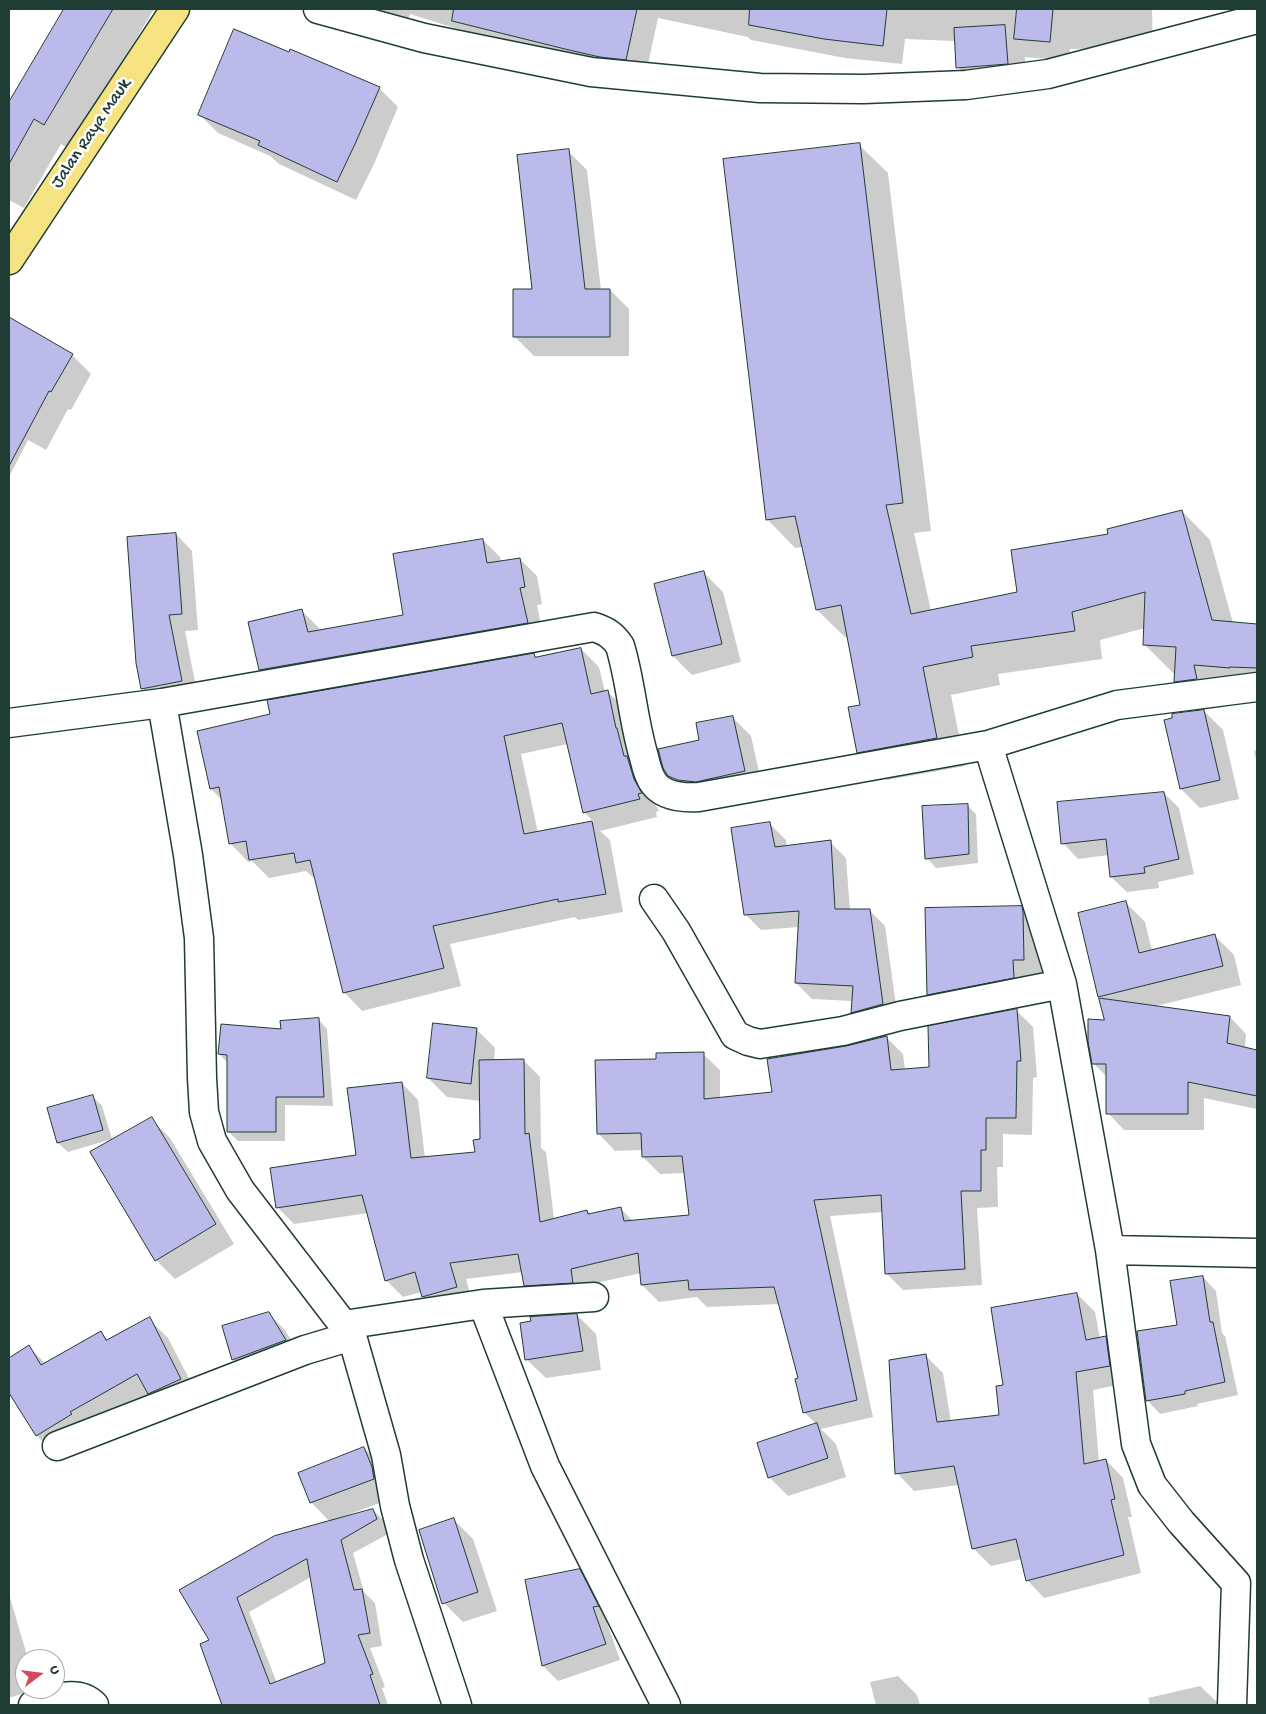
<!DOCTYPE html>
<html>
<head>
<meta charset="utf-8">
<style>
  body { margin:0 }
  #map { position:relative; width:1266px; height:1714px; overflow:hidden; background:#fff; font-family:"Gochi Hand",sans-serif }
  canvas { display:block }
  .frame { position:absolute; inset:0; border:10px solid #1f3d34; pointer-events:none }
  .north { position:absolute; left:15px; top:1649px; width:50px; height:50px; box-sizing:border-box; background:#fff; border:1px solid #a5b1ae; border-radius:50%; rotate:75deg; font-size:14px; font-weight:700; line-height:20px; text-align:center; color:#1f3d34 }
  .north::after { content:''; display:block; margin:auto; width:18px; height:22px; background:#d1495b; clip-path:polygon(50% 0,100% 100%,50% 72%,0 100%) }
</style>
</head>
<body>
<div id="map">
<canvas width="1266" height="1714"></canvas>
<div class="frame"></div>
<div class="north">U</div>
</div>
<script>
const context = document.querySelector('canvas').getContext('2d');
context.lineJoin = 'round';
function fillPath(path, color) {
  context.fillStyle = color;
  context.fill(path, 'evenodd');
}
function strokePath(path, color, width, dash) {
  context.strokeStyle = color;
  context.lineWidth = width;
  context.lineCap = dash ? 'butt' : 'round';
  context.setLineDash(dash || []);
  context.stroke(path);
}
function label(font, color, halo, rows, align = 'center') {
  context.font = font + ' "Gochi Hand",sans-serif';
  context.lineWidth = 5;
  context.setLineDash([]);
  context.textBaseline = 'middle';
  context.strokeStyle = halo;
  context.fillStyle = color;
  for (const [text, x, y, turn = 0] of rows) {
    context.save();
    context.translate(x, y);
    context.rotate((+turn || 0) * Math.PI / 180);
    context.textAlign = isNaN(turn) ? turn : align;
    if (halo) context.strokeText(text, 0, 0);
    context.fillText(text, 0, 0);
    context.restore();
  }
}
const shadow = new Path2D(`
  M 65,9 L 154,9 L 70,150 L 61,144 L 24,208 L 9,200 L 9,104 Z
  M 354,9 L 1152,9 L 1153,48 L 1070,49 L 1069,61 L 1025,57 L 1026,83 L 977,87 L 958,67 L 956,41 L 905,39 L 902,64 L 845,58 L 751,40 L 748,37 L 658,18 L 645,78 L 522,49 L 410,14 L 406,26 Z
  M 379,88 L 398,107 L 374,164 L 356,200 L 279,164 L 270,156 L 218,133 L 199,114 Z
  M 859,145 L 888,173 L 931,531 L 914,533 L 931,611 L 1019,593 L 1109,535 L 1182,511 L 1210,540 L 1233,623 L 1257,625 L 1257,696 L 1222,693 L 1225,707 L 1203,710 L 1175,681 L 1175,673 L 1173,673 L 1145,645 L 1145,628 L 1100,640 L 1102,659 L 998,674 L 1000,685 L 951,695 L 965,766 L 887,780 L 859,752 L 861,706 L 848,637 L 846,638 L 817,610 L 803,547 L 795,548 L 767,519 Z
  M 568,151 L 587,170 L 601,290 L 610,290 L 629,309 L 629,356 L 534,356 L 515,337 L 533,290 Z
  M 9,318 L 72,355 L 91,374 L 71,410 L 68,409 L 46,450 L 28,440 L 9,477 Z
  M 176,534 L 192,551 L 198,630 L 185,631 L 198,697 L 159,704 L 142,688 Z
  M 483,540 L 500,557 L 501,562 L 520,559 L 537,576 L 542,604 L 537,605 L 544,640 L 278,687 L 261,669 L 302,611 L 319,628 L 320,631 L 405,616 Z
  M 704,573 L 723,592 L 741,662 L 692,675 L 673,656 L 656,585 Z
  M 581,649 L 599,667 L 605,692 L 607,691 L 626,710 L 652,798 L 659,811 L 656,812 L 657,817 L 600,831 L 610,840 L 623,912 L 578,920 L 575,917 L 450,944 L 461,986 L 362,1011 L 344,992 L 316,880 L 306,871 L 269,878 L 252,861 L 248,862 L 230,843 L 222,800 L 211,789 L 534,655 L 537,658 ZM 568,744 L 584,812 L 594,822 L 538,833 L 521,754 Z
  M 1204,711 L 1223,730 L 1239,799 L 1200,808 L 1181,789 L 1165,721 Z
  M 732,717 L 751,736 L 763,790 L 691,796 L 666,771 L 701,741 Z
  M 1257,750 L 1257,763 L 1254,751 Z
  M 1164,793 L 1179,808 L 1194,874 L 1158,882 L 1159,888 L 1127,892 L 1111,877 L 1109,855 L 1078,859 L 1063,843 Z
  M 967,805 L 976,814 L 978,863 L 936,868 L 927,858 Z
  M 770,824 L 786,840 L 787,847 L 830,842 L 846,858 L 850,910 L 869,910 L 885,926 L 898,1020 L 868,1028 L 853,1012 L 853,1001 L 812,999 L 796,983 L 799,927 L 761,930 L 745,914 Z
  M 1126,903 L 1145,922 L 1152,951 L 1215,936 L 1234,955 L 1241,985 L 1152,1007 L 1230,1017 L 1246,1034 L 1245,1048 L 1257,1051 L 1257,1109 L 1204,1098 L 1204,1130 L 1124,1130 L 1108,1113 L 1107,1077 L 1093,1063 L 1105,1021 L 1104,1000 L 1099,996 Z
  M 1021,908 L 1040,927 L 1042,932 L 1042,978 L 947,1013 L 928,994 Z
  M 1016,1010 L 1033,1027 L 1037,1077 L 1033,1078 L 1032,1135 L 1003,1134 L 1003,1167 L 997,1167 L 998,1207 L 977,1208 L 982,1285 L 903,1290 L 886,1273 L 883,1212 L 830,1216 L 873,1417 L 821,1429 L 836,1444 L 846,1477 L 788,1496 L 769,1477 L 817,1425 L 804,1412 L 800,1379 L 780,1304 L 707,1307 L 697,1297 L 659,1302 L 642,1285 L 641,1273 L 587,1285 L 542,1302 L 525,1285 L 523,1272 L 466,1279 L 473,1304 L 440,1313 L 423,1296 L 422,1292 L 403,1297 L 386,1280 L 368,1213 L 294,1224 L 277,1207 L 358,1156 L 402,1083 L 418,1100 L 425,1158 L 476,1154 L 482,1140 L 481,1101 L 447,1097 L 428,1078 L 476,1029 L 495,1048 L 494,1061 L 523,1060 L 540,1077 L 541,1148 L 546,1152 L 554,1219 L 587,1211 L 591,1215 L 620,1208 L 633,1221 L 690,1216 L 685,1173 L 660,1174 L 643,1157 L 643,1150 L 615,1151 L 599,1134 L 658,1061 L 703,1054 L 720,1070 L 720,1098 L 774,1093 L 846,1048 L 886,1037 L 903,1054 L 905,1070 L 930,1068 Z
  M 318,1019 L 327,1029 L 333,1106 L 285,1105 L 285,1141 L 238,1141 L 228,1131 L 228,1063 L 219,1054 Z
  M 93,1097 L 102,1106 L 112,1139 L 68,1152 L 58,1143 Z
  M 151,1119 L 170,1138 L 234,1244 L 175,1279 L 156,1260 Z
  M 1203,1277 L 1216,1291 L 1222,1333 L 1225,1336 L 1238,1395 L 1197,1404 L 1198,1406 L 1160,1414 L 1147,1400 Z
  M 1077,1294 L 1095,1312 L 1100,1339 L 1105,1338 L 1123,1356 L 1127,1383 L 1093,1390 L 1099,1462 L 1106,1460 L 1123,1478 L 1132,1517 L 1128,1517 L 1141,1573 L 1044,1598 L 1027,1580 L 1022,1559 L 991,1566 L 973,1548 L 959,1485 L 914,1491 L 897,1473 L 925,1355 L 943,1373 L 951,1422 L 1000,1416 L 1005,1386 Z
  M 269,1314 L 285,1330 L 301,1357 L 249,1375 L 233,1359 Z
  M 577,1315 L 596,1334 L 601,1370 L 546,1378 L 526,1359 Z
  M 149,1319 L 168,1338 L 199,1398 L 56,1455 L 37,1436 L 9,1390 L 9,1359 L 29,1347 L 46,1364 L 101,1333 L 108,1340 Z
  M 364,1448 L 383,1467 L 393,1498 L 345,1516 L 346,1518 L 373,1510 L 386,1523 L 390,1533 L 353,1553 L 364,1592 L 375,1603 L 382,1646 L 370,1648 L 385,1687 L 382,1688 L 388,1705 L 225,1705 L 202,1645 L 211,1641 L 181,1590 L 330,1522 L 311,1502 ZM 311,1577 L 326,1664 L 277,1683 L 249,1612 Z
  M 454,1520 L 473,1539 L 497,1611 L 463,1622 L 444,1603 Z
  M 579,1571 L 595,1586 L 613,1621 L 607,1623 L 620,1660 L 558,1681 L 543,1666 L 526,1581 Z
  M 9,1594 L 28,1659 L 25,1659 L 25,1689 L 37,1689 L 9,1698 Z
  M 898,1676 L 917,1695 L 920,1705 L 876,1705 L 870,1682 Z
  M 1200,1686 L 1220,1705 L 1150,1705 L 1148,1698 Z`);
const building = new Path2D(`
  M 64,9 L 113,9 L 44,125 L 34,119 L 9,164 L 9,102 Z
  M 454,9 L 637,9 L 626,60 L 600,57 L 569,50 L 452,21 Z
  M 750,9 L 887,9 L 883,46 L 824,39 L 749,25 Z
  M 1017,9 L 1053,9 L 1050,42 L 1014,39 Z
  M 1005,25 L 1008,64 L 956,68 L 954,28 Z
  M 234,29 L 289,52 L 290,49 L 380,87 L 355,144 L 337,182 L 258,145 L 260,141 L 198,115 Z
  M 860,143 L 903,503 L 886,505 L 911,614 L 1017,592 L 1011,550 L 1108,534 L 1107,529 L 1182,510 L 1212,620 L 1257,624 L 1257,668 L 1230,667 L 1230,668 L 1194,665 L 1197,679 L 1174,682 L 1176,647 L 1143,645 L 1145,592 L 1072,612 L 1075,631 L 971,646 L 973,657 L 923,667 L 937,738 L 857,753 L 848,707 L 860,705 L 841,605 L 816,610 L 795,516 L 766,520 L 723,159 Z
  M 569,149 L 585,289 L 610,289 L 610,337 L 513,337 L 513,289 L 532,289 L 517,155 Z
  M 9,317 L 73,354 L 51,392 L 49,391 L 9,466 Z
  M 176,533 L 182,614 L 169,615 L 182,681 L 141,689 L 136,663 L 127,537 Z
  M 483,539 L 487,563 L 520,558 L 525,587 L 520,588 L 528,623 L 259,670 L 248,622 L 302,609 L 308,632 L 403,615 L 393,554 Z
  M 704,571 L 722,644 L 672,656 L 654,584 Z
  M 581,648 L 591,694 L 608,690 L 616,728 L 617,728 L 624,756 L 627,756 L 634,779 L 642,793 L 638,794 L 640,799 L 583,813 L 562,723 L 504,736 L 524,834 L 592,821 L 606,894 L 558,902 L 558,899 L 433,926 L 444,968 L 343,993 L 310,860 L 296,863 L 294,853 L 249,860 L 246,841 L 229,844 L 219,787 L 210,789 L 197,731 L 270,714 L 267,700 L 534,653 L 535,657 Z
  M 1204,710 L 1220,780 L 1180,789 L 1164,720 L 1172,718 L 1172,714 Z
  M 733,716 L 745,771 L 696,782 L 678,780 L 668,776 L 663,768 L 658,749 L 699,740 L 696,723 Z
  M 1164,792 L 1179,859 L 1144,867 L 1145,873 L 1110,877 L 1106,839 L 1061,844 L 1057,802 Z
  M 968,804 L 969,854 L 925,859 L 922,806 Z
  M 770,822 L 775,847 L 831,840 L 835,909 L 870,909 L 883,1004 L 851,1013 L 853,986 L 795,983 L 799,911 L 744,915 L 731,828 Z
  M 1126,901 L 1139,953 L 1215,934 L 1223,966 L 1098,997 L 1078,913 Z
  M 1022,906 L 1023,912 L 1024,960 L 1013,960 L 1014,978 L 927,995 L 925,908 Z
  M 1099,998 L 1230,1016 L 1227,1043 L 1257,1050 L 1257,1096 L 1188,1082 L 1188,1114 L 1106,1114 L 1106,1064 L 1092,1064 L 1088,1042 L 1088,1019 L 1104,1020 Z
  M 1017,1009 L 1021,1061 L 1017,1061 L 1016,1118 L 986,1118 L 986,1150 L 981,1150 L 981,1191 L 961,1191 L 965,1269 L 885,1274 L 881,1195 L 814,1200 L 857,1400 L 803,1413 L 795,1379 L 798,1378 L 774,1287 L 689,1290 L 688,1280 L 641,1285 L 638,1253 L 571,1269 L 573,1283 L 524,1286 L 518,1254 L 450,1263 L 457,1287 L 422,1297 L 415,1272 L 385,1281 L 362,1195 L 276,1208 L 270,1168 L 356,1155 L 347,1088 L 402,1082 L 411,1158 L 475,1152 L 473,1140 L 480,1139 L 479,1060 L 524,1059 L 525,1134 L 529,1133 L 540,1222 L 587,1210 L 588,1214 L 621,1207 L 624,1221 L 689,1215 L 682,1156 L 642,1157 L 641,1133 L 597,1134 L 595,1060 L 656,1059 L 656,1053 L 704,1052 L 704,1099 L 772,1092 L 767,1059 L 846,1046 L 887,1036 L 891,1070 L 929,1067 L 928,1026 Z
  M 319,1018 L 324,1097 L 276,1097 L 276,1132 L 227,1132 L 227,1055 L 218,1054 L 221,1024 L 281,1029 L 280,1021 Z
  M 433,1023 L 477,1028 L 471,1084 L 427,1078 Z
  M 93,1095 L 103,1130 L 57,1143 L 47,1108 Z
  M 152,1117 L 216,1224 L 155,1261 L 90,1152 Z
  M 1203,1276 L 1210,1322 L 1213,1322 L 1225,1382 L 1185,1391 L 1185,1394 L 1146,1401 L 1137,1331 L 1177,1325 L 1170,1281 Z
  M 1077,1293 L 1086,1340 L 1106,1336 L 1110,1366 L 1076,1372 L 1084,1464 L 1106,1459 L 1115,1499 L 1111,1500 L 1124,1555 L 1026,1581 L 1016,1539 L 972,1549 L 954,1466 L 895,1474 L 889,1360 L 926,1354 L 937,1422 L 999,1415 L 996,1386 L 1003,1385 L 991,1308 Z
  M 269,1312 L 286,1340 L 232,1360 L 222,1326 Z
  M 577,1314 L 583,1351 L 525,1360 L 520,1323 L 531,1321 L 530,1317 Z
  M 150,1317 L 181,1379 L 148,1394 L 137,1374 L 70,1412 L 72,1414 L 36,1436 L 9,1393 L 9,1358 L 29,1345 L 41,1365 L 101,1331 L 106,1340 Z
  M 817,1423 L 828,1458 L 768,1478 L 757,1443 Z
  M 364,1447 L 372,1467 L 374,1479 L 310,1503 L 298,1473 Z
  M 373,1509 L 377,1519 L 341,1540 L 354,1590 L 362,1589 L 370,1633 L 358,1635 L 373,1674 L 370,1675 L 380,1705 L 222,1705 L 200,1644 L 209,1640 L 179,1590 L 274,1536 ZM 307,1559 L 325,1663 L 270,1684 L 237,1598 Z
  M 454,1518 L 478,1592 L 442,1604 L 419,1530 Z
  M 580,1569 L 599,1606 L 593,1607 L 606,1644 L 542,1666 L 525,1580 Z`);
const minor = new Path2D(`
  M 318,9 L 424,38 L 591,72 L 760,88 L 864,89 L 966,85 L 1048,74 L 1257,19
  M 162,703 L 188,855 L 199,938 L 202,1078 L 204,1112 L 212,1141 L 240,1190 L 352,1336 L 386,1455 L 395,1506 L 409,1560 L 457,1705
  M 9,723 L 162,703 L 594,627 C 606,631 613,635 620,646 C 631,682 633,721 644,757 C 646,765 648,775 653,782 C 663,797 683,798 699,797 L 988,745 L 1117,705 L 1257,687
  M 988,745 L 1062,984 L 1110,1250 L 1136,1444 L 1152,1485 L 1181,1522 L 1236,1583 L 1232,1705
  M 654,899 L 676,931 L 735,1035 L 748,1041 L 760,1044 L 843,1031 L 900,1016 L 1062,984
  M 1110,1250 L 1257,1253
  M 483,1304 L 545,1466 L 666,1705
  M 344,1325 L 483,1304 L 594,1297
  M 57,1446 L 305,1350 L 352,1336
  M 33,1705 C 53,1700 77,1688 94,1705`);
const major = new Path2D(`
  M 9,260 L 175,9`);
const streetNames = [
  ["Jalan Raya Mauk",92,134,-56]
];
fillPath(shadow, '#0003');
fillPath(building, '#bcb9eb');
strokePath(building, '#1f3d34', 1);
strokePath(minor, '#1f3d34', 31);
strokePath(major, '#1f3d34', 31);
strokePath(minor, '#fff', 28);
strokePath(major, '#f5e382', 28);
label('18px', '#1f3d34', '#fff', streetNames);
</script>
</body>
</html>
